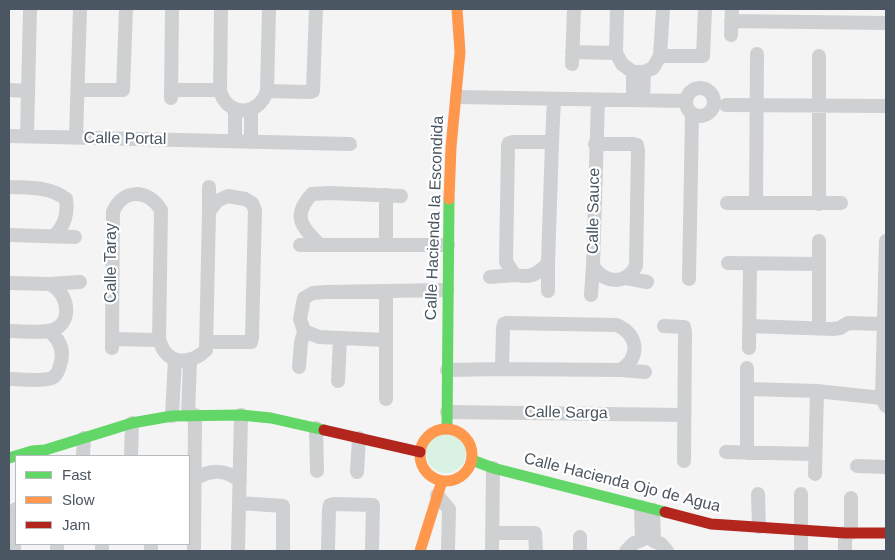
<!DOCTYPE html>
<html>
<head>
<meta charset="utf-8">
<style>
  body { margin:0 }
  #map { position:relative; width:895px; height:560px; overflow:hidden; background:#f4f4f4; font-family:Arial,sans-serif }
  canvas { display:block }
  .frame { position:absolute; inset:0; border:10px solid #4a5661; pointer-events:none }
  .legend { position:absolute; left:15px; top:455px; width:175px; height:90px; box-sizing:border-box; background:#fff; border:1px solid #b7bbc0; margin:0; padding:6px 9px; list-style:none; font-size:15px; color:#4a5661 }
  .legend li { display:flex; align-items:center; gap:10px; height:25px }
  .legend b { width:25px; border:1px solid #b7bbc0 }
</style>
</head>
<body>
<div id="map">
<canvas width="895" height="560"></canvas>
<div class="frame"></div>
<ul class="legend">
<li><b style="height:6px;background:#63d668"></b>Fast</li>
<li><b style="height:6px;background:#ff974d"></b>Slow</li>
<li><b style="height:6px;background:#b3261e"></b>Jam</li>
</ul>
</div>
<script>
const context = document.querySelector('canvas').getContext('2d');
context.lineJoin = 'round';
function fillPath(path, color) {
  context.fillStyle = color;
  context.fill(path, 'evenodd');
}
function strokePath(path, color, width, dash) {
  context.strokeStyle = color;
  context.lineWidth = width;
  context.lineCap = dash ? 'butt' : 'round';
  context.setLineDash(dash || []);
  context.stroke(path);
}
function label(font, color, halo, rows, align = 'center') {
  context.font = font + ' Arial,sans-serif';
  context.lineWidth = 4.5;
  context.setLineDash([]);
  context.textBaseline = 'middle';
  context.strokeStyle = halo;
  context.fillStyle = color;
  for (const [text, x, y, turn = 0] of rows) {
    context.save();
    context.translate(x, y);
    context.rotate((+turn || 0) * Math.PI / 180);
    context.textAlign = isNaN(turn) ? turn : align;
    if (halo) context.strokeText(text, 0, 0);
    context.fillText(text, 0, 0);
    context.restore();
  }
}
const green = new Path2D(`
  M426 453a20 20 0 1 1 40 0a20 20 0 1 1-40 0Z`);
const street = new Path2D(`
  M 221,9 L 220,90 C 226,117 259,117 267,91 L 269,9
  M 617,9 L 616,53 L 622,64 L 633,72 L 644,72 L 653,68 L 660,56 L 663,9
  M 731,21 L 886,23
  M 731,35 L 732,9
  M 572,52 L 616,53
  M 660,56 L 703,56 L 705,9
  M 819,56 L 819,204
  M 572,64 L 574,9
  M686 102a14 14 0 1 1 28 0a14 14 0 1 1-28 0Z
  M 9,90 L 28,91
  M 78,90 L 123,90 L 126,9
  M 171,90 L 220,90
  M 267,91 L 310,92 L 313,91 L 316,9
  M 457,97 L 686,101
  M 171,98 L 172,9
  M 643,99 L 644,72
  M 633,100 L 633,72
  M 726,105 L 886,106
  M 9,136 L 350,144
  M 27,136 L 30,9
  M 76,137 L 80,9
  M 235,141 L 235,109
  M 251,142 L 251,110
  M 552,142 L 513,142 L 509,143 L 508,146 L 506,262 L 515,275 C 530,278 537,275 548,263 L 552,142 L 554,99
  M 595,144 L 633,144 L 637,145 L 638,150 L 636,266 C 626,286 604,283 593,266 L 598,100
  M 9,187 C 28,188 50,186 66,199 C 68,214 65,225 54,236
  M 209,187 L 209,212
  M 727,203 L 841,203
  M 756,203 L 757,54
  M 9,235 L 75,237
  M 886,241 L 882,398 L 886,406
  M 319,244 C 301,227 292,215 312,194 L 329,193 L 401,196
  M 386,244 L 386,195
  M 300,245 L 448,245
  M 548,263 L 548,291
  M 728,263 L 819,264
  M 490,277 L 515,275
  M 626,278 L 647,282
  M 689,279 L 692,114
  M 9,283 L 50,284 L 80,282
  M 591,295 L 593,266
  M 664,326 L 684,327 L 685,332 L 684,461
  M 750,326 L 833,329 L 840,328 L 848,323 L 884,324
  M 819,328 L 819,241
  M 9,331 C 21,331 36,333 48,331 C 73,327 71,295 50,284
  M 112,339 L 159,340
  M 386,340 L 319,337 L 304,331 L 300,319 L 304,298 L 313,293 L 325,292 L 447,290
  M 112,348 L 113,212 C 123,188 148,189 161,210 L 159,340 C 161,343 162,349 165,352 C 176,366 195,361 206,350 L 209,212 L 217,201 L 228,196 L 245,199 L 252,203 L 255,210 L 252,338 L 251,342 L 206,342
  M 749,348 L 750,264
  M 299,367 L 301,343 L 304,331
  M 747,368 L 747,453
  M 447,370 L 502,369 L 621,370 C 641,356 638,335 617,325 L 507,323 L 504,324 L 503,328 L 502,369
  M 621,370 L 645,372
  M 9,379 C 20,379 42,382 52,378 C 56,376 59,370 60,365 C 65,351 60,340 49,331
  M 338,381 L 340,339
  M 747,389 L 817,391 L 882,398
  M 386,399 L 386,291
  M 447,412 L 684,415
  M 188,415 L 190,361
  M 172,416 L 175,359
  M 316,428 L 317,471
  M 726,452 L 815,454
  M 83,456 L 84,438
  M 131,456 L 132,423
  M 857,466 L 886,467
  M 357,472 L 359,438
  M 815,474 L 817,391
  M 195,479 C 211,469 225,469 240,481
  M 758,494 L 759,527
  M 437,495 L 449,509 L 448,551
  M 851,498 L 851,533
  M 239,503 L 283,506 L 283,551
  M 653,510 L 654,541 L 661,544 L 667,551
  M 493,533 L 535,533 L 536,551
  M 845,533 L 845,551
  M 580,537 L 580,551
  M 102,544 L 102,551
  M 14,551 L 13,513 L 16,509
  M 57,551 L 57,544
  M 151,551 L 151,544
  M 194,551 L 195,415
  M 238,551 L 241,415
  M 328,551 L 329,509 L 330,505 L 334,504 L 373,505 L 372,551
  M 492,551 L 493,468
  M 626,551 L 634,543 L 642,540 L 641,507
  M 801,551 L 801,494`);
const fast = new Path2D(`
  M 447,428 L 449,199
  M 9,458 L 32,451 L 45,450 L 132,423 L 172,416 L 241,415 L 271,418 L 324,430
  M 472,460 L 493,468 L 665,512`);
const slow = new Path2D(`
  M 449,199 L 451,147 L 460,52 L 457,9
  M420 455a26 26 0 1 1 52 0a26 26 0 1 1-52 0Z
  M 420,551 L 442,481`);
const jam = new Path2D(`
  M 324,430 L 420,452
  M 665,512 L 711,524 L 845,533 L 886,533`);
const streetNames = [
  ["Calle Portal",125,139,1],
  ["Calle Sauce",594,211,-89],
  ["Calle Hacienda la Escondida",435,218,-88],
  ["Calle Taray",112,263,-90],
  ["Calle Sarga",566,413,1],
  ["Calle Hacienda Ojo de Agua",622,483,14]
];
fillPath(green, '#d9f2e3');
strokePath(street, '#ced0d2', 14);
strokePath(fast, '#63d668', 11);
strokePath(slow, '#ff974d', 11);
strokePath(jam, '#b3261e', 11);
label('16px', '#4a5661', '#fff', streetNames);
</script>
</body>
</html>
